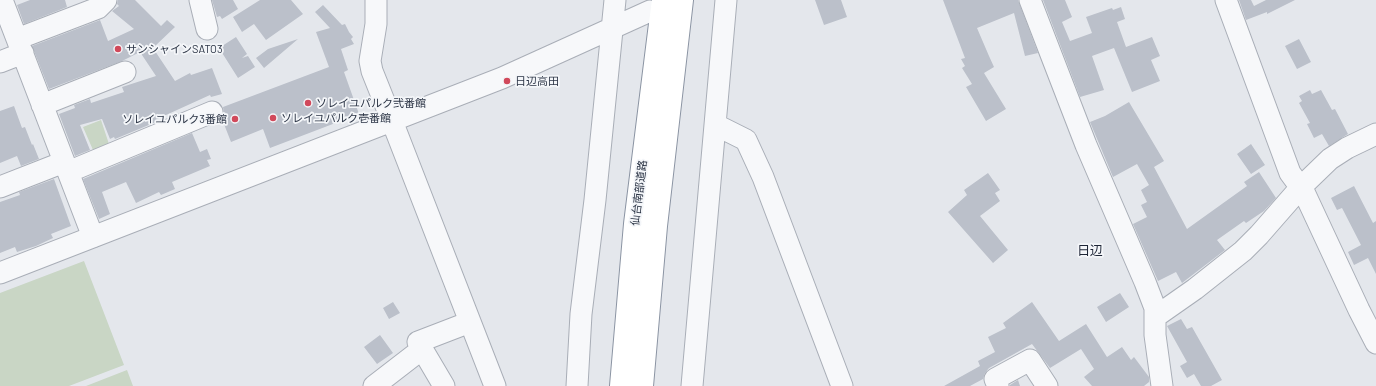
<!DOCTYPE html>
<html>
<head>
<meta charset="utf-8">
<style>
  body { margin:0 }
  canvas { display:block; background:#e4e7ec }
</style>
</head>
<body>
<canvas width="1376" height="386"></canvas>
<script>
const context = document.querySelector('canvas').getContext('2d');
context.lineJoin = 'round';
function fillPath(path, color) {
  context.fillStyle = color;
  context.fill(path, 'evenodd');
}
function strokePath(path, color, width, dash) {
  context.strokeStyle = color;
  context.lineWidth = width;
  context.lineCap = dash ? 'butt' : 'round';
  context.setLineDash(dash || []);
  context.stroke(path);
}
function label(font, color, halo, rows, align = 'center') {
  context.font = font + ' Barlow,"Noto Sans JP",sans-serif';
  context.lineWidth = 3.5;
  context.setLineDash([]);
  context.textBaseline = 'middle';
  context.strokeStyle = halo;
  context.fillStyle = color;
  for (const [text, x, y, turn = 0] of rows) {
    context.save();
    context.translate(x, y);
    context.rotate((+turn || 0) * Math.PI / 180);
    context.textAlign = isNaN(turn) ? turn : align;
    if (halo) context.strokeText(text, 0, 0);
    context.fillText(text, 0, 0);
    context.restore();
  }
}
const green = new Path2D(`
  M 101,120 L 109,144 L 93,150 L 83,127 Z
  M 84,261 L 124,365 L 69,386 L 0,386 L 0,293 Z
  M 127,370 L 133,386 L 86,386 Z`);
const building = new Path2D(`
  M 30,0 L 65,0 L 67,7 L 24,24 L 17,5 Z
  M 118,0 L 135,0 L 161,26 L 167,20 L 175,27 L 153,48 L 175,81 L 190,73 L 191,75 L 212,68 L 222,94 L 211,97 L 210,95 L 155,120 L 156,122 L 115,139 L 114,137 L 110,139 L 102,119 L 80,125 L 90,150 L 75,156 L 59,114 L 75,108 L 74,105 L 90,99 L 91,103 L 124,92 L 122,87 L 156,76 L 140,52 L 122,61 L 49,89 L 32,46 L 100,20 L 108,41 L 134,29 L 112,11 L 119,6 L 117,4 Z
  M 212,0 L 233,0 L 238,9 L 222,19 L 220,16 L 217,17 Z
  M 260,0 L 291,0 L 303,14 L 266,40 L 254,24 L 242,32 L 233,17 Z
  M 815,0 L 841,0 L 847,17 L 824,25 Z
  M 943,0 L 1018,0 L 1038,53 L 1025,56 L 1014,13 L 977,28 L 989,56 L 994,67 L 984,73 L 1006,109 L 986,121 L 966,87 L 972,84 L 962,68 L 965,66 L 961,59 L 965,58 Z
  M 1043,0 L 1065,0 L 1072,17 L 1062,22 L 1070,41 L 1092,33 L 1086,17 L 1112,8 L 1113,10 L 1121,7 L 1125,19 L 1117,22 L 1126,47 L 1152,37 L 1160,56 L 1151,60 L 1160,81 L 1132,92 L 1114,48 L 1092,56 L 1104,90 L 1080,97 Z
  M 1239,0 L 1251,0 L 1254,6 L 1266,0 L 1295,0 L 1267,14 L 1267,12 L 1246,20 Z
  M 323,5 L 342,25 L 345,24 L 349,32 L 353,37 L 351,39 L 354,44 L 341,49 L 348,70 L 344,72 L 359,114 L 270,148 L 263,129 L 231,142 L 222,119 L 224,113 L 223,107 L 329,67 L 316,32 L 330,28 L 315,12 Z
  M 236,37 L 247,54 L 242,58 L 248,56 L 255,67 L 238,78 L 219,48 Z
  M 298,39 L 264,68 L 256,58 L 268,49 Z
  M 1299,39 L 1311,62 L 1297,69 L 1285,46 Z
  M 1310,90 L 1312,94 L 1321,90 L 1332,110 L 1335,109 L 1348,134 L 1329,146 L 1322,134 L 1314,138 L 1307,124 L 1310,123 L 1299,103 L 1302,101 L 1299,96 Z
  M 1129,102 L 1164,161 L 1154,167 L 1187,229 L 1247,186 L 1244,182 L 1259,172 L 1276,198 L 1264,211 L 1246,223 L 1244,221 L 1217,240 L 1225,250 L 1182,283 L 1176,272 L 1158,281 L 1133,224 L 1147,217 L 1141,205 L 1147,202 L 1141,190 L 1149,185 L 1137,164 L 1113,177 L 1090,122 L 1105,116 Z
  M 14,106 L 22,128 L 25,127 L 32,145 L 33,144 L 39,159 L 21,166 L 17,156 L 0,163 L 0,111 Z
  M 192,133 L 200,152 L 207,149 L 211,159 L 207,160 L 210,166 L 172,182 L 175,189 L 161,195 L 159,192 L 136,203 L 126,182 L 102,192 L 110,214 L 99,219 L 83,179 Z
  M 1251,144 L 1265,165 L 1251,174 L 1237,154 Z
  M 988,173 L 1000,190 L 995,193 L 1000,201 L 980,216 L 1008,250 L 993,263 L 948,212 L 967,195 L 964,190 Z
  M 54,179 L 71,226 L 51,234 L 53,238 L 36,246 L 17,252 L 15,247 L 0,253 L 0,202 L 20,195 L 19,192 Z
  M 1354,186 L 1373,223 L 1376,221 L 1376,274 L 1368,258 L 1354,265 L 1348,252 L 1361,245 L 1342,208 L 1337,210 L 1331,198 Z
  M 1120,293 L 1129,307 L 1106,322 L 1097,307 Z
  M 393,302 L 400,313 L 389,319 L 383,308 Z
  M 1032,302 L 1059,341 L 1086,324 L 1107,357 L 1122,347 L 1131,360 L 1134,357 L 1149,377 L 1149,382 L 1144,386 L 1092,386 L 1084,377 L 1094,369 L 1081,349 L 1050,368 L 1032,344 L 989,368 L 985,373 L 983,379 L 970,386 L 944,386 L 980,366 L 978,361 L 995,352 L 988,337 L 1006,328 L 1003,323 Z
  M 1181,319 L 1187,329 L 1192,327 L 1222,380 L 1211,386 L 1201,386 L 1194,374 L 1187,378 L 1180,366 L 1187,362 L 1167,326 Z
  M 380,335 L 393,353 L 377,364 L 364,347 Z
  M 1018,380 L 1020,386 L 1010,386 L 1010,385 Z`);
const minor = new Path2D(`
  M 2,0 L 93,237
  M 200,0 L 207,29
  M 376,0 L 376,24 L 370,61 L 372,71 L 392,121 L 495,386
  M 1030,0 L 1086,145 L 1145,282 L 1155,308 L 1155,335 L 1162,386
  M 1226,0 L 1290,173 L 1304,192 L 1359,310 L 1376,343
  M 17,39 L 98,8 L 106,0
  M 0,62 L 23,53
  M 42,105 L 125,72
  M 716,125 L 746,140 L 763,177 L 842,386
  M 68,172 L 212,112
  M 0,187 L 64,162
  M 0,273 L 502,78 L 650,11
  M 1155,317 L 1195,289 L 1243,251 L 1259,235 L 1301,187 L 1330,159 L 1347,148 L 1376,134
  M 374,386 L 422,349
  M 444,386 L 418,342 L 470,322
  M 577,386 L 581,314 L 595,200 L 615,0
  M 692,386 L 726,0
  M 998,386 L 995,379 L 1030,360 L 1047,386`);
const highway = new Path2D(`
  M 621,386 L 635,224 L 663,0
  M 642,386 L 656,226 L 682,0`);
const markers = [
  [118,49,4,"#d1495b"],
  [507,81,4,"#d1495b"],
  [308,103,4,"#d1495b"],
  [273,118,4,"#d1495b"],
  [235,119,4,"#d1495b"]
];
const poiNames = [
  ["サンシャインSATO3",126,49],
  ["日辺高田",515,81],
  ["ソレイユパルク弐番館",316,103],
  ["ソレイユパルク壱番館",281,118],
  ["ソレイユパルク3番館",227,119,"right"]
];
const streetNames = [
  ["仙台南部道路",639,193,-83]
];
const quarterNames = [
  ["日辺",1090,251]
];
fillPath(green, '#c9d6c5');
fillPath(building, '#bbc0ca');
strokePath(minor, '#a9aeb7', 23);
strokePath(highway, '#8b94a3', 24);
strokePath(minor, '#f7f8fa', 21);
strokePath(highway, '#fff', 22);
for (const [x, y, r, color] of markers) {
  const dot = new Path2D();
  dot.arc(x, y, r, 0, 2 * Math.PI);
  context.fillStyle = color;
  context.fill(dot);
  strokePath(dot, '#f4f6f9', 1.5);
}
label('11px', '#2b3445', '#f4f6f9', poiNames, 'left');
label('11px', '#2b3445', '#f4f6f9', streetNames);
label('13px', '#1d2536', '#f4f6f9', quarterNames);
</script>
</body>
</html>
